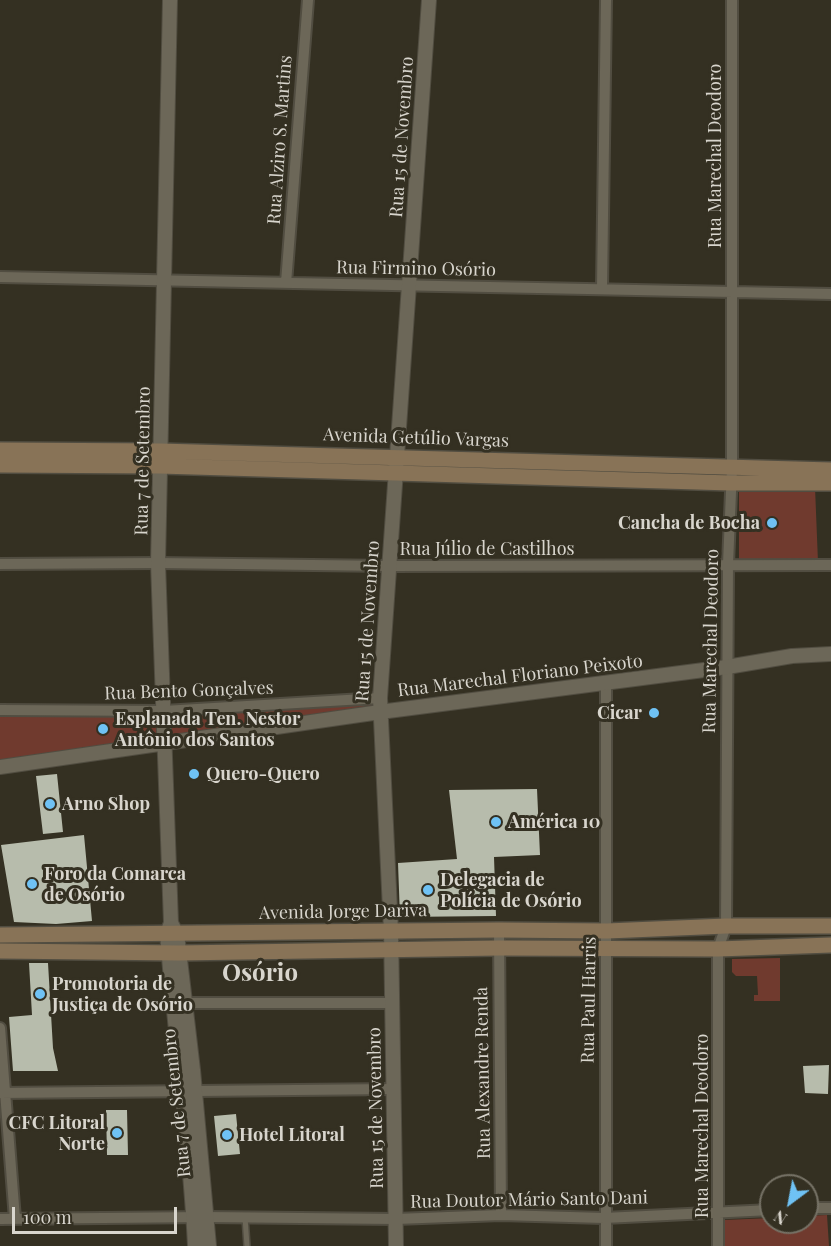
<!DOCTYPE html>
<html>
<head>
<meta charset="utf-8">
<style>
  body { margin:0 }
  #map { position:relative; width:831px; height:1246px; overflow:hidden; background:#343022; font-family:"Playfair Display",serif }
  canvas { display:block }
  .north { position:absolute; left:759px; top:1174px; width:60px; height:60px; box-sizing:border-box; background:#343022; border:2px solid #767266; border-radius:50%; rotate:212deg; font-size:16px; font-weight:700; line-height:24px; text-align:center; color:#d8d5cd }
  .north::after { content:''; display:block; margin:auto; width:21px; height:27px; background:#6fc2f4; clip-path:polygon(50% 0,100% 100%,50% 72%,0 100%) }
  .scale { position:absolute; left:12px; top:1207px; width:165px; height:27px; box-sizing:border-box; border:3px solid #d8d5cd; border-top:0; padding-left:8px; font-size:18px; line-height:21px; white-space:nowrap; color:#d8d5cd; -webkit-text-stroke:4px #343022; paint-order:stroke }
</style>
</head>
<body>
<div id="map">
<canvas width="831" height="1246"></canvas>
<div class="north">N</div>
<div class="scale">100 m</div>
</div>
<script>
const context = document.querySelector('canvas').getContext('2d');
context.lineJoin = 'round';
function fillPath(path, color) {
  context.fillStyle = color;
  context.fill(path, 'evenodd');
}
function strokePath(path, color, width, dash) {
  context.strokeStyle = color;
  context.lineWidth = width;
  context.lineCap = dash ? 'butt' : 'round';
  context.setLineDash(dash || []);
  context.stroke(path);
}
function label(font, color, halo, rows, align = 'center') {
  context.font = font + ' "Playfair Display",serif';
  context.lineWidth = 6;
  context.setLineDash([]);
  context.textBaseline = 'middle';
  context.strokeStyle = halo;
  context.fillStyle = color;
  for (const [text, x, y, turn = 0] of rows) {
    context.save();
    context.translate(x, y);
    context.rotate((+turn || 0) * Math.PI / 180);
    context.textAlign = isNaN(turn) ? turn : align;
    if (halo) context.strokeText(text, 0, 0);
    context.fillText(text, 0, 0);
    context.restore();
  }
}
const green = new Path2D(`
  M 815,487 L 818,562 L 739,561 L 739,488 Z
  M 374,702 L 374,709 L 167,741 L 167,713 Z
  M 0,715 L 157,715 L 158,740 L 0,763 Z
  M 780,958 L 780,1001 L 754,1001 L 754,995 L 758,995 L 757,976 L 736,976 L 732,972 L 732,959 Z
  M 827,1215 L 829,1246 L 725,1246 L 724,1220 L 771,1218 L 771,1222 L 807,1222 L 807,1216 Z`);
const building = new Path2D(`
  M 57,774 L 63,832 L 43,834 L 36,776 Z
  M 537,789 L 540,855 L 494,857 L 496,916 L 400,917 L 398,863 L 457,859 L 449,790 Z
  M 84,835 L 92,921 L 56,924 L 14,922 L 1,845 Z
  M 29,963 L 48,963 L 53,1048 L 58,1071 L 13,1071 L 9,1017 L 32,1015 Z
  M 829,1065 L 828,1094 L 805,1093 L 803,1066 Z
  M 106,1110 L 127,1110 L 128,1155 L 107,1155 Z
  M 236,1114 L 240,1154 L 218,1156 L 214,1116 Z`);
const service = new Path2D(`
  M 245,1217 L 247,1246`);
const minor = new Path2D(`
  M 0,277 L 831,294
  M 286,283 L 308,0
  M 602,288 L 606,0
  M 0,564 L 158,563 L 390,566 L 831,565
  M 0,710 L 164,711 L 380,698
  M 499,930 L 501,1215
  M 178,1003 L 391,1003
  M 0,1028 L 15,1219
  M 0,1093 L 394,1089
  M 807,1208 L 831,1208
  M 0,1219 L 206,1217 L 396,1219 L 501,1215 L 604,1218 L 771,1210
  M 606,1246 L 606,683
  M 718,1246 L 718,949 L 726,926 L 728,564 L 732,468 L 732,0`);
const tertiary = new Path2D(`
  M 170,0 L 158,563 L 171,923 L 177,934 L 193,1070 L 209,1246
  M 0,767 L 380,712 L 727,667 L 792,656 L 831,654
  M 171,923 L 167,933 C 175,1038 190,1142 195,1246
  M 396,1246 L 391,931 L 380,698 L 429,0`);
const secondary = new Path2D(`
  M 0,450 L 160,451 L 831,470
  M 0,465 L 160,466 L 731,483 L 831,483
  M 0,935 L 499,930 L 607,931 L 726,926 L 831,926
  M 0,951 L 179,953 L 499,948 L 718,949 L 831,945`);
const markers = [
  [772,523,6,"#6fc2f4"],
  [654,713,6,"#6fc2f4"],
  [103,729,6,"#6fc2f4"],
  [194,774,6,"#6fc2f4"],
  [50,804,6,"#6fc2f4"],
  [496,822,6,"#6fc2f4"],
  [32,884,6,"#6fc2f4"],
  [428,890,6,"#6fc2f4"],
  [40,994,6,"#6fc2f4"],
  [117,1133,6,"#6fc2f4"],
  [227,1135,6,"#6fc2f4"]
];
const streetNames = [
  ["Rua 15 de Novembro",402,137,-86],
  ["Rua Alziro S. Martins",280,140,-86],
  ["Rua Marechal Deodoro",715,156,-90],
  ["Rua Firmino Osório",416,269,1],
  ["Avenida Getúlio Vargas",416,438,2],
  ["Rua 7 de Setembro",143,461,-89],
  ["Rua Júlio de Castilhos",487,549],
  ["Rua 15 de Novembro",368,621,-86],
  ["Rua Marechal Deodoro",711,641,-89],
  ["Rua Marechal Floriano Peixoto",520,676,-7],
  ["Rua Bento Gonçalves",189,691,-2],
  ["Avenida Jorge Dariva",343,912,-1],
  ["Rua Paul Harris",589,1000,-89],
  ["Rua Alexandre Renda",483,1073,-91],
  ["Rua 7 de Setembro",177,1103,-96],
  ["Rua 15 de Novembro",376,1108,-91],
  ["Rua Marechal Deodoro",702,1126,-90],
  ["Rua Doutor Mário Santo Dani",529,1200,-1]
];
const poiNames = [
  ["Cancha de Bocha",760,523,"right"],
  ["Cicar",642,713,"right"],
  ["Esplanada Ten. Nestor",115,719],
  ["Antônio dos Santos",115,740],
  ["Quero-Quero",206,774],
  ["Arno Shop",62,804],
  ["América 10",508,822],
  ["Foro da Comarca",44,874],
  ["de Osório",44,895],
  ["Delegacia de",440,880],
  ["Polícia de Osório",440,901],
  ["Promotoria de",52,984],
  ["Justiça de Osório",52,1005],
  ["CFC Litoral",105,1123,"right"],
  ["Norte",105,1144,"right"],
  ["Hotel Litoral",239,1135]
];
const districtNames = [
  ["Osório",260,974]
];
fillPath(green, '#703a2e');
fillPath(building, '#b7bcac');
strokePath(service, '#514d41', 8);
strokePath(minor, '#514d41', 14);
strokePath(tertiary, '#514d41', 16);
strokePath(secondary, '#514d41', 18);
strokePath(service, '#6c6758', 5);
strokePath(minor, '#6c6758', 10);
strokePath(tertiary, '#6c6758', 14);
strokePath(secondary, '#887357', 15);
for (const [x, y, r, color] of markers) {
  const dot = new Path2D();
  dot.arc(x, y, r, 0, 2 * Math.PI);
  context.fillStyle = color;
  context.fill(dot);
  strokePath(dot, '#343022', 2);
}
label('18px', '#d8d5cd', '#343022', streetNames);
label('bold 18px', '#d8d5cd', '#343022', poiNames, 'left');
label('bold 24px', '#d8d5cd', '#343022', districtNames);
</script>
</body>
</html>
